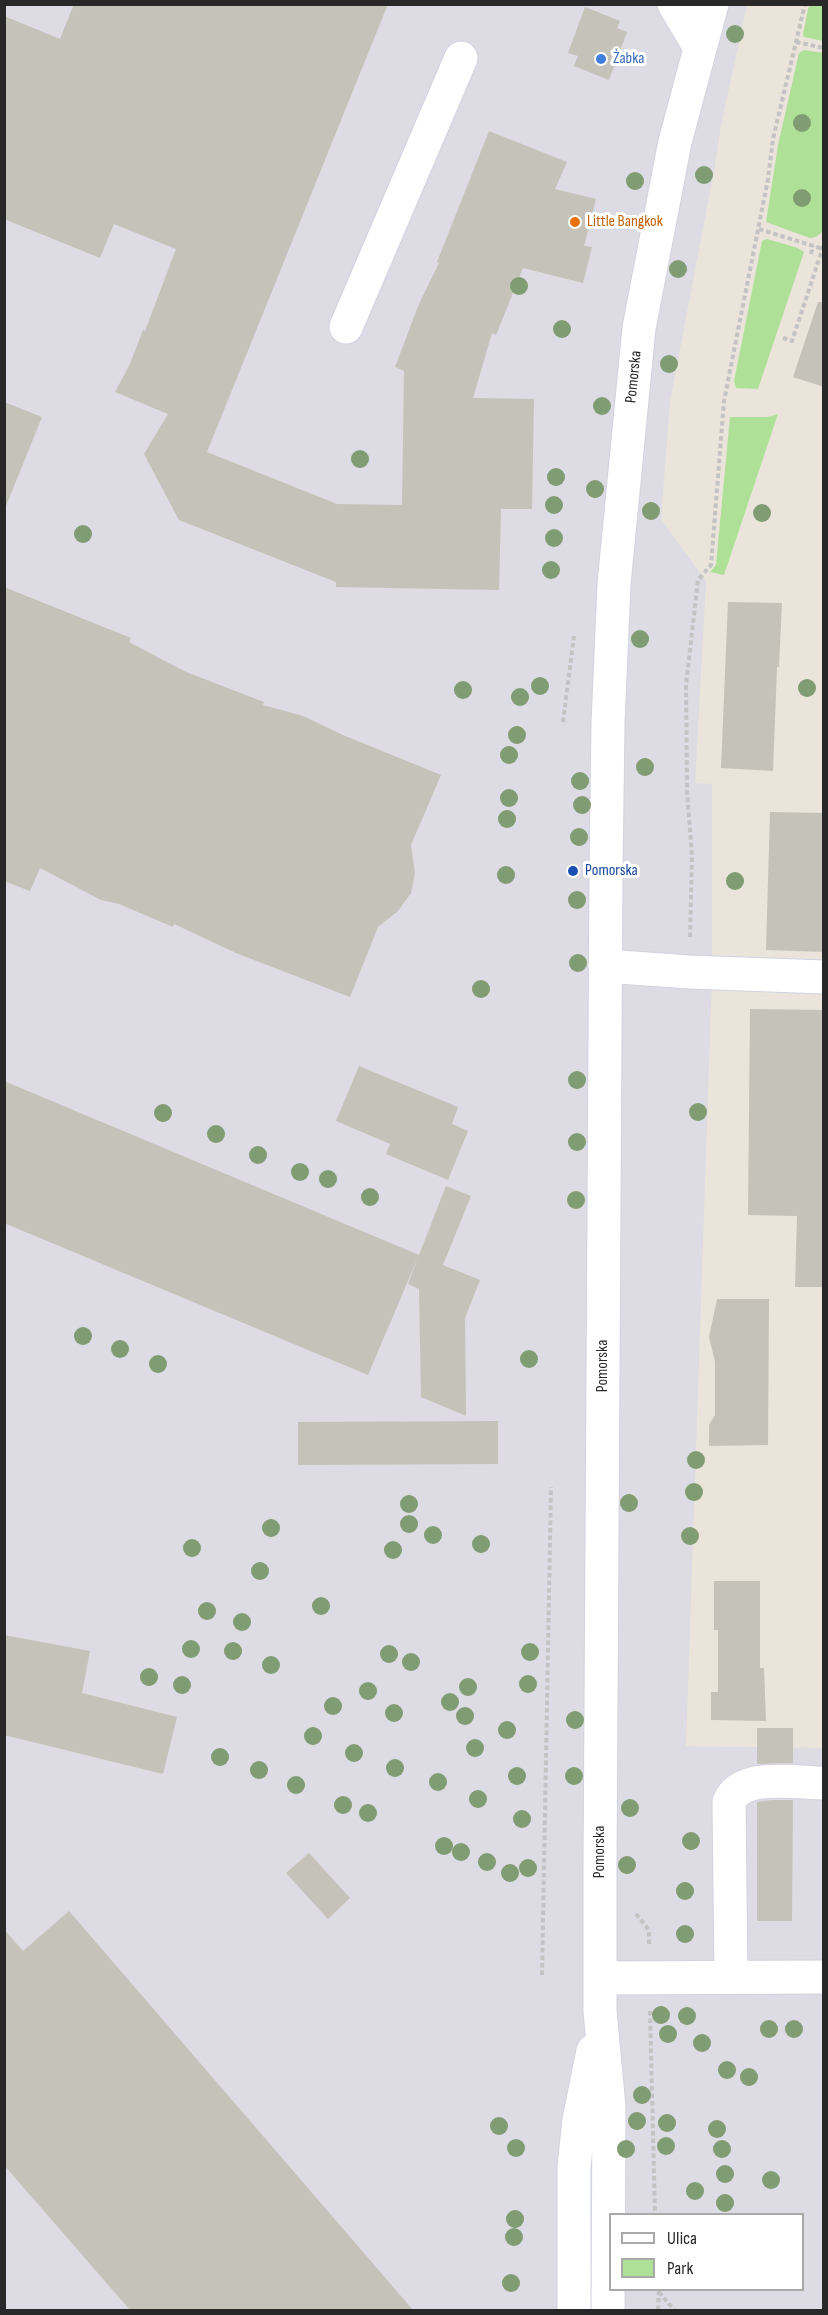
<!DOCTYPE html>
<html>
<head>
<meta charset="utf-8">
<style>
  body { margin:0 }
  #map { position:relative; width:828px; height:2315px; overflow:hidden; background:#eae4da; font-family:"Sofia Sans Condensed",sans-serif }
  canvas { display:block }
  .frame { position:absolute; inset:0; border:6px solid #282828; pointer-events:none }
  .legend { position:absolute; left:609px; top:2213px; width:195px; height:78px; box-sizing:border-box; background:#fff; border:2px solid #a9a9a9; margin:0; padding:8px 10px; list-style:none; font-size:18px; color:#282828 }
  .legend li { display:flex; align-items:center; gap:12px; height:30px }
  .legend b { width:30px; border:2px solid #a9a9a9 }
</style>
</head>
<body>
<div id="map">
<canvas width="828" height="2315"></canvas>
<div class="frame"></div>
<ul class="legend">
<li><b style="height:8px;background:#fff"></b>Ulica</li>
<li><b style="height:16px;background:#afe098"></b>Park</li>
</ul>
</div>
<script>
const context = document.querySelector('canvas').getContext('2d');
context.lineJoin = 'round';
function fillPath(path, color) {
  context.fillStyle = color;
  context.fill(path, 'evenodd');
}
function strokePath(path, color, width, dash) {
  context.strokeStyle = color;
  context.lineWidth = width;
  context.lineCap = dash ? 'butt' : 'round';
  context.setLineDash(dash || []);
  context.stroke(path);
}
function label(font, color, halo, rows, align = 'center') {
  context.font = font + ' "Sofia Sans Condensed",sans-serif';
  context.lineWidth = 6;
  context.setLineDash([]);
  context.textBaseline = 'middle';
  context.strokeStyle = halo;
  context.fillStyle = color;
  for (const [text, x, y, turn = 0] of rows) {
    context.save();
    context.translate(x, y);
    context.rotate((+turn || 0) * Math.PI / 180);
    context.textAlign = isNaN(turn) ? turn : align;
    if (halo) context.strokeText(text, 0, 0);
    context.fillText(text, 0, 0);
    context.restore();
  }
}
const industrial = new Path2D(`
  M 5,5 L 747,5 L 721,125 L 714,171 L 670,401 L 661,519 L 706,581 L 695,783 L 712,784 L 712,974 L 686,1746 L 823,1748 L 823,2310 L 5,2310 ZM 610,2214 L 802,2214 L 802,2290 L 610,2290 Z`);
const green = new Path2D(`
  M 809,5 L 823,5 L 823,41 L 804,37 L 803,34 Z
  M 804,50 L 824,53 L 823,231 L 816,237 L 810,238 L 766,222 L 778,145 L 799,53 Z
  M 767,239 L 798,248 L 804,252 L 758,389 L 736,388 L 734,381 L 762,241 Z
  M 778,414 L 724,575 L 710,572 L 716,565 L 730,417 L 768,417 Z`);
const building = new Path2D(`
  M 74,4 L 388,4 L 207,452 L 337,504 L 402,505 L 404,371 L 395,367 L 419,304 L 439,263 L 437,262 L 489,131 L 567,162 L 555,189 L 596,199 L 584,246 L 592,247 L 583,283 L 523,268 L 496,335 L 492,333 L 473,398 L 534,399 L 532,509 L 501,509 L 499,590 L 336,587 L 336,582 L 179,520 L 144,454 L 168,414 L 115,392 L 130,364 L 143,330 L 145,331 L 176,249 L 114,224 L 100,258 L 4,219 L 4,16 L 60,39 Z
  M 585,7 L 620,21 L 617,28 L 627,32 L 609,80 L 574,66 L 578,56 L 568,53 Z
  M 818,302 L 824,302 L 824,387 L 793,377 Z
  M 4,402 L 42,417 L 6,506 L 4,506 Z
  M 4,587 L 131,638 L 129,642 L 186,672 L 264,702 L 263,705 L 303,716 L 343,735 L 441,775 L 411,845 L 415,873 L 411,893 L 398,911 L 378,927 L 350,997 L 236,953 L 174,924 L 173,927 L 119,904 L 101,900 L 40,868 L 30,891 L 4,881 Z
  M 728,602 L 782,603 L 779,667 L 777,667 L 773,771 L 721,768 Z
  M 770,812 L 824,813 L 824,952 L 766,950 Z
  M 750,1009 L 824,1010 L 824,1287 L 795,1287 L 797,1216 L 748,1215 Z
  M 359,1066 L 458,1107 L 452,1124 L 468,1131 L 448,1180 L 386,1154 L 390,1144 L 336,1121 Z
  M 4,1081 L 419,1255 L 446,1186 L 471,1196 L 443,1265 L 480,1280 L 465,1318 L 466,1416 L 421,1397 L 419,1289 L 408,1284 L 419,1255 L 368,1375 L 4,1223 Z
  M 717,1299 L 769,1299 L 768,1445 L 709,1446 L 709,1425 L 715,1415 L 715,1362 L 709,1337 Z
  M 498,1421 L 498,1464 L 298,1465 L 298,1422 Z
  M 714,1581 L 760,1581 L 760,1668 L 764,1668 L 766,1721 L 711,1720 L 711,1692 L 718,1692 L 718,1630 L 714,1630 Z
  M 4,1635 L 90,1651 L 82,1693 L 177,1717 L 163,1774 L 4,1735 Z
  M 757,1728 L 793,1728 L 793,1763 L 757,1764 Z
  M 772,1800 L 793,1800 L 792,1921 L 757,1921 L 757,1802 Z
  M 309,1853 L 350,1898 L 328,1919 L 286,1873 Z
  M 69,1911 L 413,2310 L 130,2310 L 4,2165 L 4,1929 L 23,1951 Z`);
const path = new Path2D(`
  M 796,42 L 824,48
  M 759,229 L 823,249
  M 811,254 L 813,246
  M 783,338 L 792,341 L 824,244
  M 563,722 L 574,636
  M 690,937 L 692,856 L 687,791 L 686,685 L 698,580 L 711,565 L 724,401 L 768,179 L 773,139 L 805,4
  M 636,1914 L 649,1930 L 649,1944
  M 542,1975 L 551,1487
  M 650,2011 L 655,2214
  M 659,2292 L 674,2310
  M 658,2310 L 659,2290`);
const minor = new Path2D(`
  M 674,4 L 699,46
  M 346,327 L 461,58
  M 605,966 L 689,972 L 824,977
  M 731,1977 L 729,1802 C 741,1772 796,1783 824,1783
  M 600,1978 L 824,1977
  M 574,2310 L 574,2167 L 579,2120 L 593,2051
  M 608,2310 L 609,2107 L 600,2011 L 600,1871 L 606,873 L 608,723 L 614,584 L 639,328 L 675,142 L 712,4`);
const trees = [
  [735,34],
  [802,123],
  [704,175],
  [635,181],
  [802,198],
  [678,269],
  [519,286],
  [562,329],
  [669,364],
  [602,406],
  [360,459],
  [556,477],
  [595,489],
  [554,505],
  [651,511],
  [762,513],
  [83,534],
  [554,538],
  [551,570],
  [640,639],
  [540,686],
  [807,688],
  [463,690],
  [520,697],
  [517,735],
  [509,755],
  [645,767],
  [580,781],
  [509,798],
  [582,805],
  [507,819],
  [579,837],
  [506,875],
  [735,881],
  [577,900],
  [578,963],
  [481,989],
  [577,1080],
  [698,1112],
  [163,1113],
  [216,1134],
  [577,1142],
  [258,1155],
  [300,1172],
  [328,1179],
  [370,1197],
  [576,1200],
  [83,1336],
  [120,1349],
  [529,1359],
  [158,1364],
  [696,1460],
  [694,1492],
  [629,1503],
  [409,1504],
  [409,1524],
  [271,1528],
  [433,1535],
  [690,1536],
  [481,1544],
  [192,1548],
  [393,1550],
  [260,1571],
  [321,1606],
  [207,1611],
  [242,1622],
  [191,1649],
  [233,1651],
  [530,1652],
  [389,1654],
  [411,1662],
  [271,1665],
  [149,1677],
  [528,1684],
  [182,1685],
  [468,1687],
  [368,1691],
  [450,1702],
  [333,1706],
  [394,1713],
  [465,1716],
  [575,1720],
  [507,1730],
  [313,1736],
  [475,1748],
  [354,1753],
  [220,1757],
  [395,1768],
  [259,1770],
  [517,1776],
  [574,1776],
  [438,1782],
  [296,1785],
  [478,1799],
  [343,1805],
  [630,1808],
  [368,1813],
  [522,1819],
  [691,1841],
  [444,1846],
  [461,1852],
  [487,1862],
  [627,1865],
  [528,1868],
  [510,1873],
  [685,1891],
  [685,1934],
  [661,2015],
  [687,2016],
  [769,2029],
  [794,2029],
  [668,2034],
  [702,2043],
  [727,2070],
  [749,2077],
  [642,2095],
  [637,2121],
  [667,2123],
  [499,2126],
  [717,2129],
  [666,2146],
  [516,2148],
  [626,2149],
  [722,2149],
  [725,2174],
  [771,2180],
  [695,2191],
  [725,2203],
  [515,2219],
  [514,2237],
  [511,2283]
];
const markers = [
  [601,59,6,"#3f7fe0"],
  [575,222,6,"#e8710a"],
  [573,871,6,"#1a4fb4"]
];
const shopNames = [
  ["Żabka",613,59]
];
const foodNames = [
  ["Little Bangkok",587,222]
];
const streetNames = [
  ["Pomorska",634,377,-84],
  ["Pomorska",603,1366,-90],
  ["Pomorska",600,1852,-90]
];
const transitNames = [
  ["Pomorska",585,871]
];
fillPath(industrial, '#dddbe3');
fillPath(green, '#afe098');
fillPath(building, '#c5c2b9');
strokePath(minor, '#d0d3e1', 35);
strokePath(path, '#c3c3c3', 4, [4.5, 3]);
strokePath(minor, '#fff', 33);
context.fillStyle = '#809c72';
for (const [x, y] of trees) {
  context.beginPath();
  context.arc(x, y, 9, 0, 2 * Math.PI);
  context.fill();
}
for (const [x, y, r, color] of markers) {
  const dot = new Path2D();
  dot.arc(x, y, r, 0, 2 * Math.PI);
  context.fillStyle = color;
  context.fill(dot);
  strokePath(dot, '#fff', 2);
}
label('16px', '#366cbe', '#fff', shopNames, 'left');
label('16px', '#c56008', '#fff', foodNames, 'left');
label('16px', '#282828', '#fff', streetNames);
label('16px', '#164399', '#fff', transitNames, 'left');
</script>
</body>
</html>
